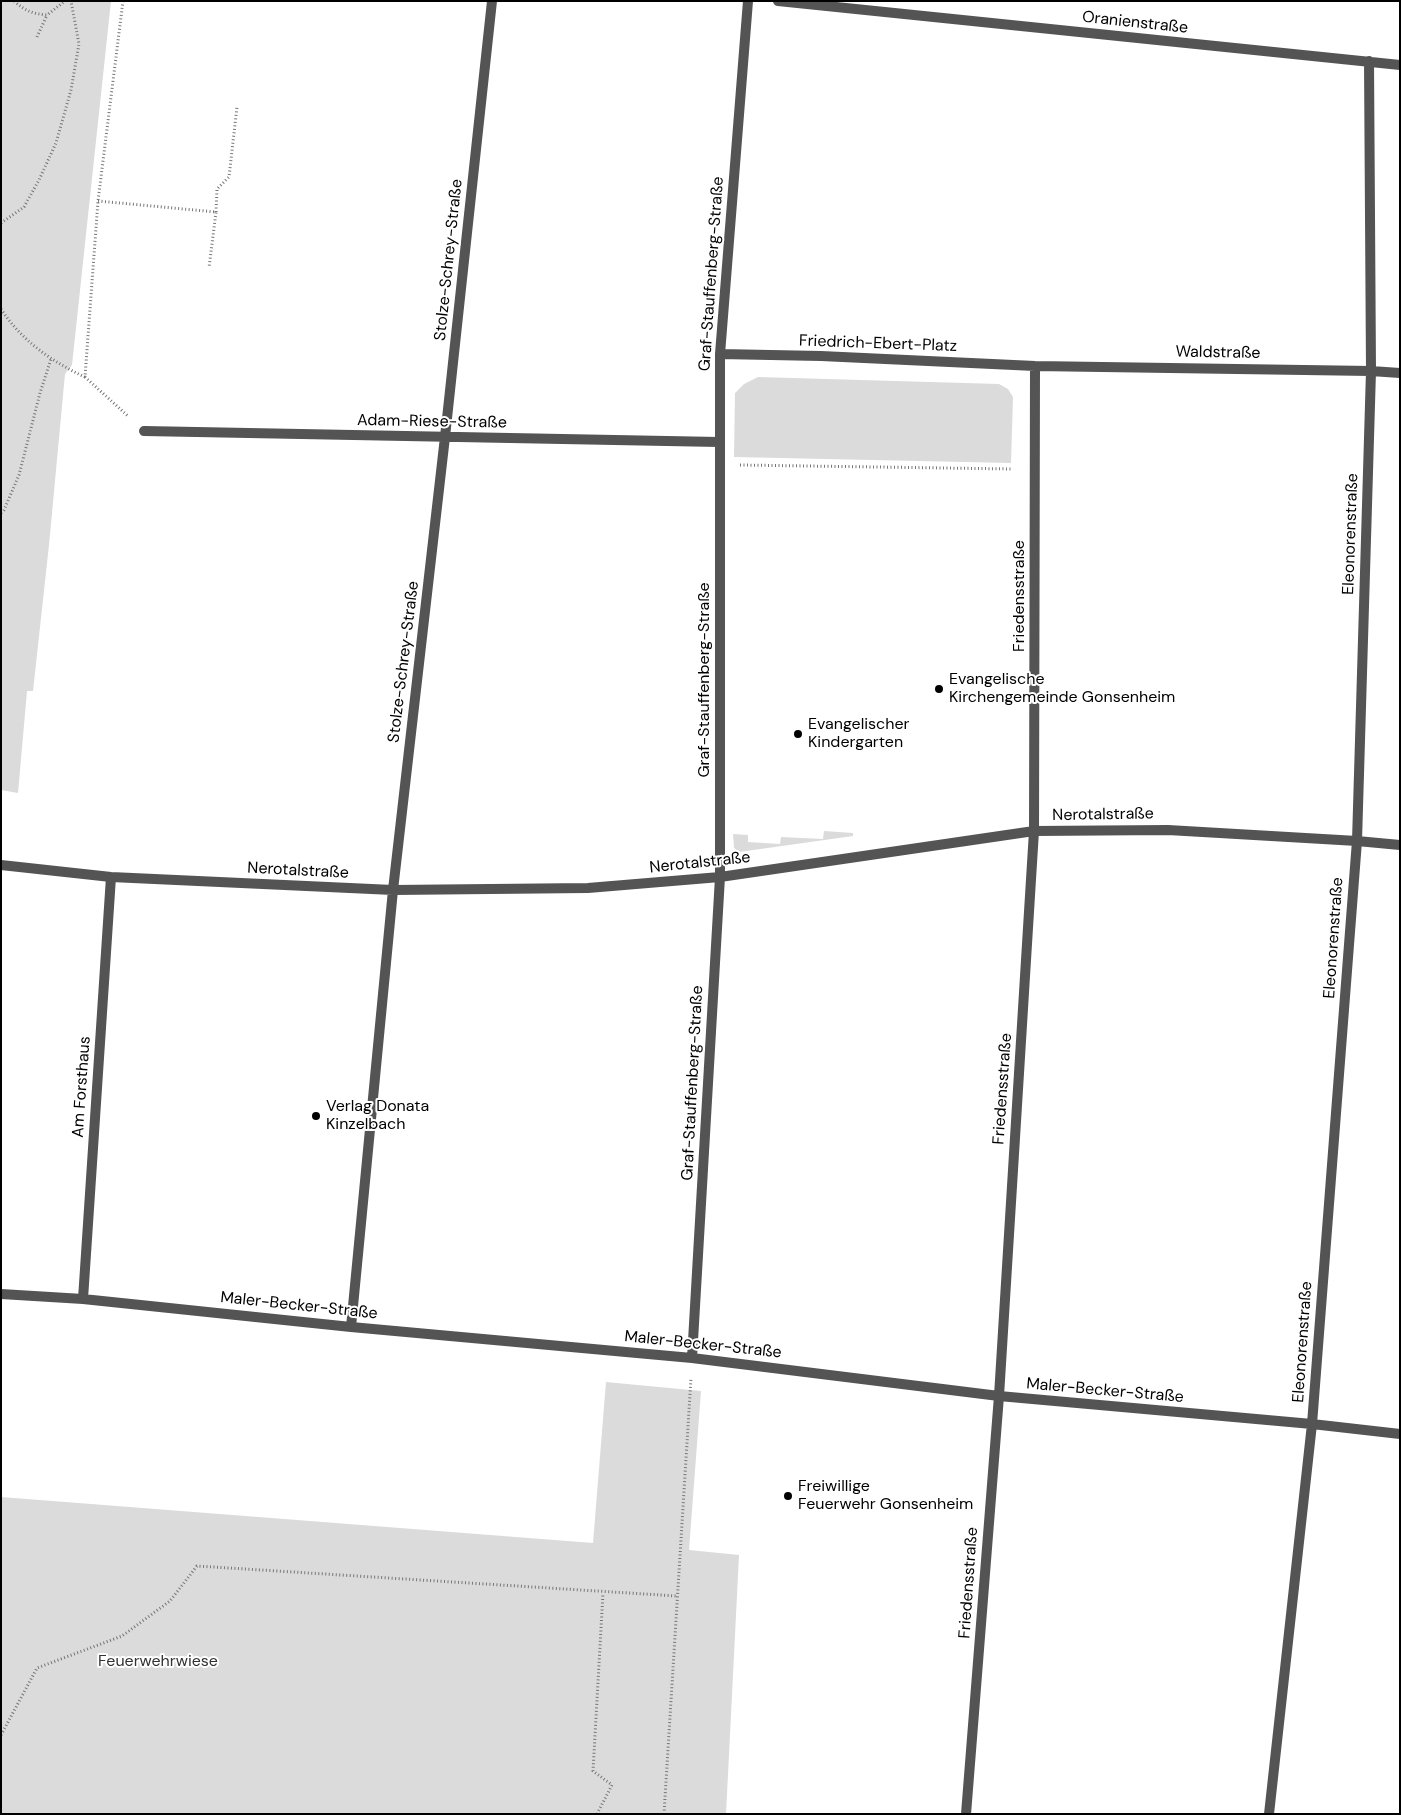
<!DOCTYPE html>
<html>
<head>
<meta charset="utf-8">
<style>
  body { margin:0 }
  #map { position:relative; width:1401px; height:1815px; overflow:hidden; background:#fff; font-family:"DM Sans",sans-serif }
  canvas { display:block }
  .frame { position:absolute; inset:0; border:2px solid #000; pointer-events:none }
</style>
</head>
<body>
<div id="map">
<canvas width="1401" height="1815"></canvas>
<div class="frame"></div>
</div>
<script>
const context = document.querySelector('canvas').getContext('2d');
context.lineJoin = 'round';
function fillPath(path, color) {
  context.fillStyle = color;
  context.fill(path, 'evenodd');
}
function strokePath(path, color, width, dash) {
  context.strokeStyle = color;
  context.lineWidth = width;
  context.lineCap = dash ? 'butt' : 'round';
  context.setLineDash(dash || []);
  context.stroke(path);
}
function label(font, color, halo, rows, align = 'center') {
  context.font = font + ' "DM Sans",sans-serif';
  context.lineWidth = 4;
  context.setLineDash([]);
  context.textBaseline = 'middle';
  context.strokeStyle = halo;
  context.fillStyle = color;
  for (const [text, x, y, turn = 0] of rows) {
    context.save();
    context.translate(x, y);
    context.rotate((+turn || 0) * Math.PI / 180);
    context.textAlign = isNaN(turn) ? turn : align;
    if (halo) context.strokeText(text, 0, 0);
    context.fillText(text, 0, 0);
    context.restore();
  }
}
const green = new Path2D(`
  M 1,1 L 111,1 L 72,365 L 65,374 L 49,545 L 33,691 L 27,691 L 18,793 L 1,790 Z
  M 758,377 L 999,384 L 1008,389 L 1013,397 L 1011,463 L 734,457 L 735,393 L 744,384 Z
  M 824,831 L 853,833 L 853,836 L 739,852 L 734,848 L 733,834 L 748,835 L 748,842 L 780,844 L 781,837 L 823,839 Z
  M 606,1382 L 701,1391 L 689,1550 L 739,1555 L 726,1814 L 1,1814 L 1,1497 L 593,1543 Z`);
const path = new Path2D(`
  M 14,1 C 25,11 34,14 47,15 L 65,1
  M 123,1 L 98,201 L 85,377 L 129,417
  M 37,37 L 47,15
  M 98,201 L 216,212 L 209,268
  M 216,212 L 217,189 L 229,177 L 237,107
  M 1,223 L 24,207 L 39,180 L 56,143 L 71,90 L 79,44 L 71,1
  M 1,309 C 21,340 52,362 85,377
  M 740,465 L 1013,469
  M 1,513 L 4,510 L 19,475 L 40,393 L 51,359
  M 1,1735 L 37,1668 L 122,1636 L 170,1601 L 197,1566 L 677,1596
  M 597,1814 L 612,1785 L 593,1771 L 603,1593
  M 664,1814 L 691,1378`);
const street = new Path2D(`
  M 778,1 L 1400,65
  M 720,354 L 821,356 L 1035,366 L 1371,371 L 1400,373
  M 144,431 L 719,442
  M 1,865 L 111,877 L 393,890 L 588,888 L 720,877 L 1034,831 L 1168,830 L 1357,841 L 1400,845
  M 1,1294 L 83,1299 L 351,1327 L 692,1358 L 999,1396 L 1312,1424 L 1400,1434
  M 83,1299 L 111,877
  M 351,1327 L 393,890 L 445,437 L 492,1
  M 692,1358 L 720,877 L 720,354 L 748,1
  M 966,1814 L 999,1396 L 1034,831 L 1035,366
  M 1269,1814 L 1312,1424 L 1357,841 L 1371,371 L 1369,61`);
const markers = [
  [939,689,5,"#000"],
  [798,734,5,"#000"],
  [316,1116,5,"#000"],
  [788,1496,5,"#000"]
];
const streetNames = [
  ["Oranienstraße",1135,23,6],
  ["Stolze-Schrey-Straße",449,260,-84],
  ["Graf-Stauffenberg-Straße",712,274,-86],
  ["Friedrich-Ebert-Platz",878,344,2],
  ["Waldstraße",1218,353,1],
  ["Adam-Riese-Straße",432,422,1],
  ["Eleonorenstraße",1351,534,-88],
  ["Friedensstraße",1020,596,-90],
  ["Stolze-Schrey-Straße",404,662,-83],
  ["Graf-Stauffenberg-Straße",705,680,-90],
  ["Nerotalstraße",1103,815,-1],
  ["Nerotalstraße",700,863,-6],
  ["Nerotalstraße",298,871,3],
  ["Eleonorenstraße",1334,938,-86],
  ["Graf-Stauffenberg-Straße",693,1083,-87],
  ["Am Forsthaus",82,1087,-86],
  ["Friedensstraße",1003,1089,-86],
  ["Maler-Becker-Straße",299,1306,6],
  ["Eleonorenstraße",1303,1342,-86],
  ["Maler-Becker-Straße",703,1345,6],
  ["Maler-Becker-Straße",1105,1391,5],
  ["Friedensstraße",969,1583,-86]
];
const poiNames = [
  ["Evangelische",949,680],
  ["Kirchengemeinde Gonsenheim",949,698],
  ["Evangelischer",808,725],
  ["Kindergarten",808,743],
  ["Verlag Donata",326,1107],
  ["Kinzelbach",326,1125],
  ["Freiwillige",798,1487],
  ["Feuerwehr Gonsenheim",798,1505]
];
const parkNames = [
  ["Feuerwehrwiese",158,1662]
];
fillPath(green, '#dbdbdb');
strokePath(path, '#767676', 3, [1, 2.5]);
strokePath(street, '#545454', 10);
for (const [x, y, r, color] of markers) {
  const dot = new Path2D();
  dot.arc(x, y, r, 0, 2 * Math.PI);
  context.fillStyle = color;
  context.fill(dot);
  strokePath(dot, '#fff', 2);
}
label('16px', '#000', '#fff', streetNames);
label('16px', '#000', '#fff', poiNames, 'left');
label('16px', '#323232', '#fff', parkNames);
</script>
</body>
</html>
